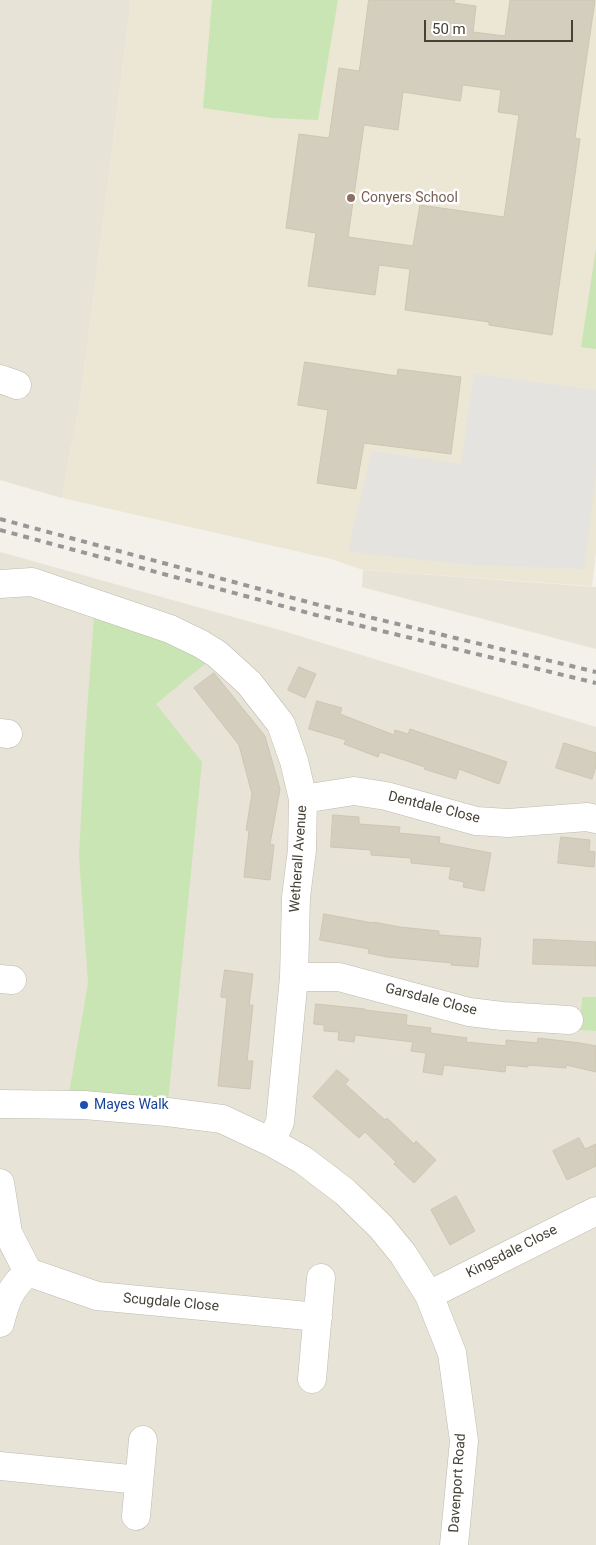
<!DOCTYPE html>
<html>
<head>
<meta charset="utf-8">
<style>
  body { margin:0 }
  #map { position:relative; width:596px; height:1545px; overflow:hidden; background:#f3f1e9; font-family:Roboto,sans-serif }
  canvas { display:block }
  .scale { position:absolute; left:424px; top:20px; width:149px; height:22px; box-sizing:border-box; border:2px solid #464238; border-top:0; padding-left:6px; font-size:15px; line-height:18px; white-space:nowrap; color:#464238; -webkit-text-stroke:4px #fff; paint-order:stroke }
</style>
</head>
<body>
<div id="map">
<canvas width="596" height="1545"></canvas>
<div class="scale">50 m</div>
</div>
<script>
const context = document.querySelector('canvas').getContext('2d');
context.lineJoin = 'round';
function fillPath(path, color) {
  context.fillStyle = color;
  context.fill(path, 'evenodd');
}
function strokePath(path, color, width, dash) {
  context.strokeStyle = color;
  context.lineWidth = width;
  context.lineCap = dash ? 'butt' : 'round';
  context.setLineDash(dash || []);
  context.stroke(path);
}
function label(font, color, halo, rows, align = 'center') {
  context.font = font + ' Roboto,sans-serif';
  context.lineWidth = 5;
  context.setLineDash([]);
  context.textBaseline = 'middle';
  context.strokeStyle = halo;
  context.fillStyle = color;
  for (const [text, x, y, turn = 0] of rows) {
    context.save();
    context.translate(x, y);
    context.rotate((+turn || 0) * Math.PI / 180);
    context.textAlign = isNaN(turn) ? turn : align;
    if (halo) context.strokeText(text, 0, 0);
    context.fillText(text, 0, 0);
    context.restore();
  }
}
const residential = new Path2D(`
  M 0,0 L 131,0 L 81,396 L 62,498 L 0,480 Z
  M 0,552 L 280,630 L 596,727 L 596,997 L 582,997 L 579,1030 L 596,1031 L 596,1545 L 0,1545 Z
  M 363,570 L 596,587 L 596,649 L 362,587 Z`);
const education = new Path2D(`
  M 131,0 L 596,0 L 596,552 L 592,586 L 363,570 L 331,559 L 62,498 L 81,396 Z`);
const green = new Path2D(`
  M 212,0 L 338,0 L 318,120 L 272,118 L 203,108 Z
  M 596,248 L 596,349 L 581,347 Z
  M 95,604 L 217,654 L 156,704 L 202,762 L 167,1112 L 67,1105 L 88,983 L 79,856 L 85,738 Z
  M 582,997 L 596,997 L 596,1031 L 579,1030 Z`);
const parking = new Path2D(`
  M 474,374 L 596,390 L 596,473 L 584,569 L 471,565 L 365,554 L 348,550 L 372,451 L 461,464 Z`);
const building = new Path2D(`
  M 369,0 L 455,0 L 454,3 L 476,6 L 473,32 L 505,36 L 510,0 L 595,0 L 575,138 L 580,139 L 552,335 L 489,325 L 489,322 L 405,310 L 410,269 L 379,265 L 375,295 L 308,286 L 316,233 L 286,228 L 299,134 L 329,138 L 339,68 L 359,71 ZM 463,85 L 501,90 L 498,112 L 519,115 L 504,217 L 420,205 L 413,246 L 348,237 L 364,125 L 398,130 L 403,92 L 460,101 Z
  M 305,362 L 397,376 L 398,369 L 461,377 L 451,454 L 364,443 L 356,489 L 317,483 L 328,410 L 298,405 Z
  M 299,667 L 316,674 L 305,698 L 288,690 Z
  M 214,673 L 265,736 L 280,789 L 270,844 L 274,845 L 270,880 L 244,877 L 249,831 L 246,830 L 252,794 L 239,745 L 194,688 Z
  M 317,701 L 342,708 L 340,714 L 394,735 L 395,730 L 408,734 L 410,729 L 507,762 L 499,784 L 459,769 L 456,779 L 424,769 L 425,767 L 380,752 L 378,757 L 344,744 L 346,740 L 309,729 Z
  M 564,743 L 596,753 L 596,766 L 592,779 L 556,768 Z
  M 333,815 L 359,817 L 359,824 L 400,827 L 399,833 L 440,837 L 439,843 L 491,853 L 484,891 L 463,887 L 464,882 L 449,879 L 451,867 L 411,863 L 411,858 L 371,855 L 371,850 L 331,847 Z
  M 561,837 L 590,840 L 589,851 L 595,852 L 594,867 L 558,863 Z
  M 324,914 L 373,923 L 373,922 L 400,927 L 439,931 L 439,935 L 481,938 L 478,967 L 451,965 L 452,963 L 387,957 L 368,953 L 369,949 L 320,940 Z
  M 534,939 L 596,942 L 596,966 L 533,964 Z
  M 225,970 L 253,974 L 249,1005 L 253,1005 L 247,1061 L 253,1061 L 250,1089 L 218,1086 L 227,998 L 221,997 Z
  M 316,1004 L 365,1009 L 365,1010 L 407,1015 L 406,1025 L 431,1028 L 430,1033 L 467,1038 L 466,1042 L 506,1046 L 506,1040 L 537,1043 L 538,1038 L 580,1043 L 596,1046 L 596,1072 L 566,1065 L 566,1068 L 528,1065 L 528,1067 L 506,1065 L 505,1072 L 444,1065 L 442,1075 L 423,1072 L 426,1053 L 411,1051 L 413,1042 L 355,1035 L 354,1042 L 338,1040 L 339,1032 L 324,1031 L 324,1025 L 314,1024 Z
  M 337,1070 L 349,1080 L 345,1084 L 385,1120 L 387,1118 L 414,1144 L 416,1141 L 436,1160 L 414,1183 L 394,1164 L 396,1162 L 365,1132 L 359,1138 L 313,1097 Z
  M 579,1138 L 585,1149 L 596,1144 L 596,1166 L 567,1180 L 553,1151 Z
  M 456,1196 L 475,1231 L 450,1245 L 431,1210 Z`);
const minor = new Path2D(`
  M 0,379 L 17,385
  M 0,584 L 32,582 L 170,629 L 201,644 L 217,654 L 249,683 L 281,724 L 294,761 L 303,799 L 302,850 L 296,897 L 294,977 L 280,1122 L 271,1142
  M 0,733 L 8,734
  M 303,799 L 354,791 L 386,796 L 476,821 L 508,823 L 587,817 L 596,819
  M 294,977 L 339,977 L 469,1012 L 502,1016 L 569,1020
  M 0,979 L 12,980
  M 0,1104 L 84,1105 L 167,1112 L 222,1119 L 271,1142 L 303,1160 L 345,1192 L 381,1227 L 403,1254 L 429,1295 L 452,1353 L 464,1441 L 454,1545
  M 0,1183 L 8,1233 L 28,1272 L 97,1296 L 318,1317
  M 429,1295 L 596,1211
  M 0,1323 C 6,1299 10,1289 28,1272
  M 312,1379 L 321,1278
  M 0,1466 L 139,1480
  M 136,1516 L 143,1440`);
const rail = new Path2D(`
  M 0,519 L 319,605 L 596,672
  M 0,530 L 316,615 L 596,683`);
const markers = [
  [351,198,5,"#8d6e63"],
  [84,1105,5,"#1a4fb4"]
];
const educationNames = [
  ["Conyers School",361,198]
];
const streetNames = [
  ["Dentdale Close",434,808,14],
  ["Wetherall Avenue",299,859,-86],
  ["Garsdale Close",431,1000,14],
  ["Kingsdale Close",512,1252,-27],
  ["Scugdale Close",171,1303,5],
  ["Davenport Road",458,1483,-86]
];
const transitNames = [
  ["Mayes Walk",94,1105]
];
fillPath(residential, '#e7e3d7');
fillPath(education, '#ebe7d4');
fillPath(green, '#cae5b4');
fillPath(parking, '#e5e3e0');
fillPath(building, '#d4cebf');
strokePath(building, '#cec6b3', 1);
strokePath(minor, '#bebaac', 29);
strokePath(minor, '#fff', 28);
strokePath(rail, '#979797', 4, [6, 6]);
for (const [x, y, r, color] of markers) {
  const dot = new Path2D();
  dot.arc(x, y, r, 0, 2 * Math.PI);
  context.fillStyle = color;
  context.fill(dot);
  strokePath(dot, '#fff', 2);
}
label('14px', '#785e54', '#fff', educationNames, 'left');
label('14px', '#464238', '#fff', streetNames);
label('14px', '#164399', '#fff', transitNames, 'left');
</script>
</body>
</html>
